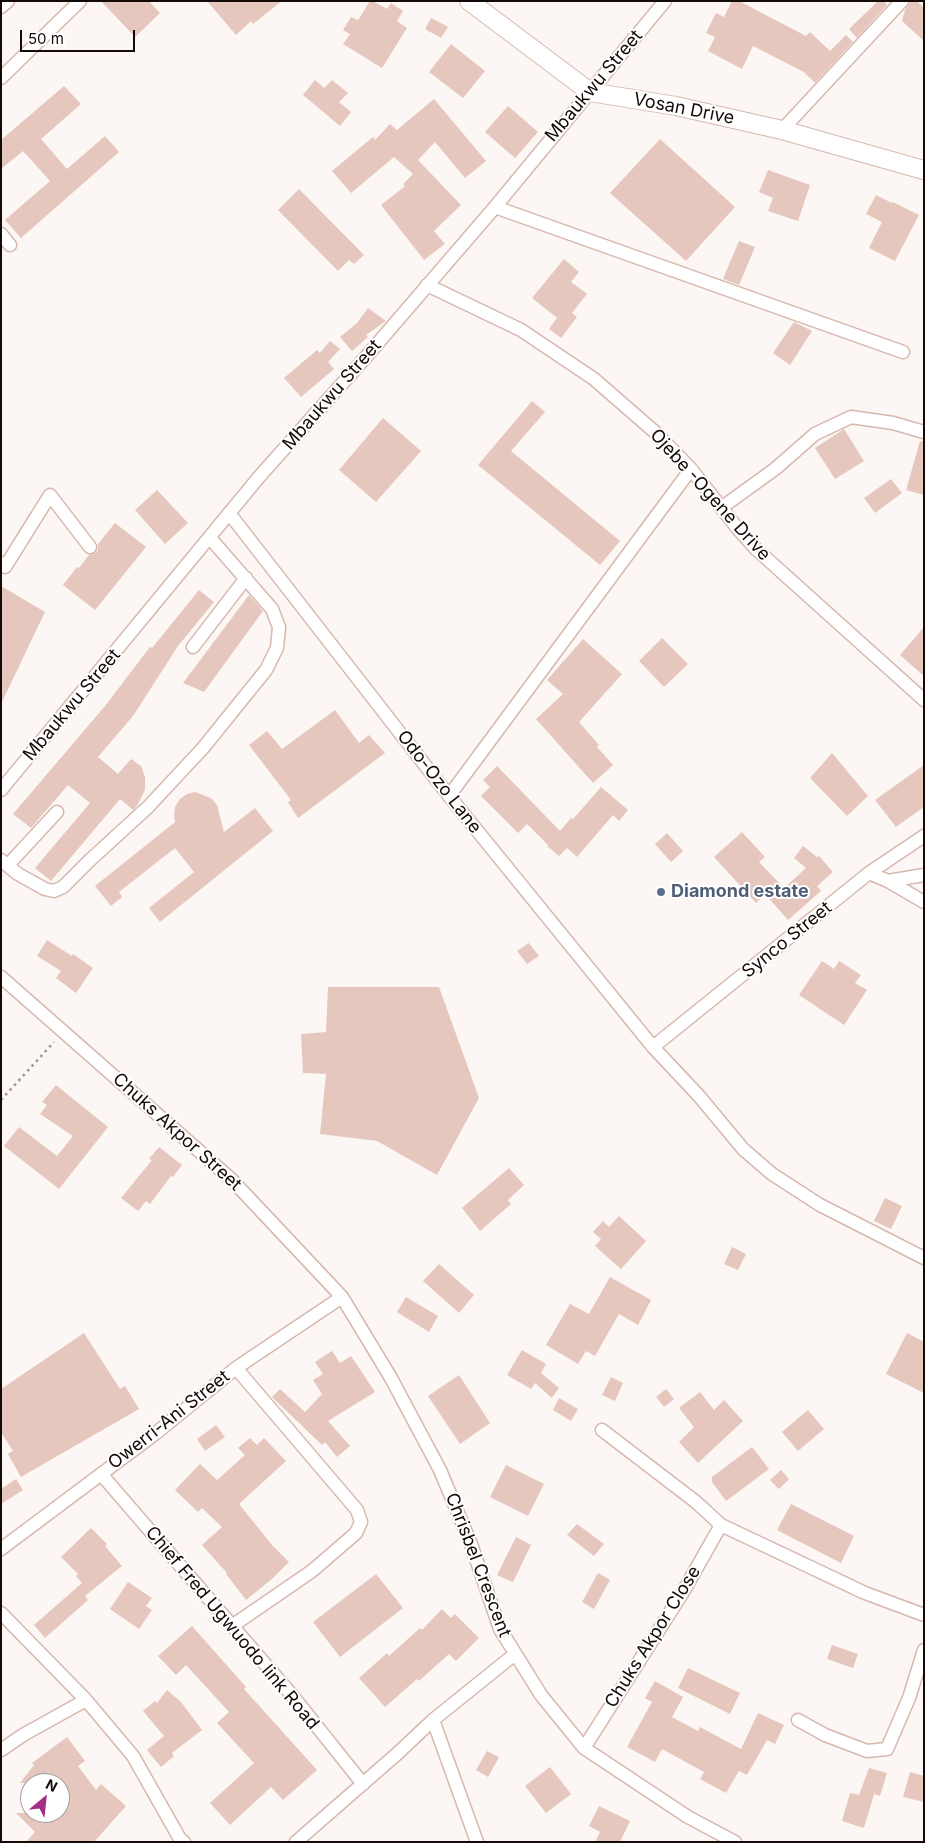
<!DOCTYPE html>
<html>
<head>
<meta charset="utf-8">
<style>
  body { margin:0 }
  #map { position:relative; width:925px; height:1843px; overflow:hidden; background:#fcf6f4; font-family:Inter,sans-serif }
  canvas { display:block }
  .frame { position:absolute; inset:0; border:2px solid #140a07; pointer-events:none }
  .north { position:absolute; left:20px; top:1773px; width:50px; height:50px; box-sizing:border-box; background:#fff; border:1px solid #a19d9c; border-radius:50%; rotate:28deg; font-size:14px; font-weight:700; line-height:20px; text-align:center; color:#140a07 }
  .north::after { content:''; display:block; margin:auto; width:18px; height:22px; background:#a42d85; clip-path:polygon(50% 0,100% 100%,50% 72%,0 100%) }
  .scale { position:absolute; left:20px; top:30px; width:115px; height:22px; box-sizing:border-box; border:2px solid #140a07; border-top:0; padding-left:6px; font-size:15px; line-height:18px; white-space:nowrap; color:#140a07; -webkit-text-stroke:4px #fff; paint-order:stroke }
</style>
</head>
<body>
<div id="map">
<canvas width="925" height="1843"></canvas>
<div class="frame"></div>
<div class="north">N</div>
<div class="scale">50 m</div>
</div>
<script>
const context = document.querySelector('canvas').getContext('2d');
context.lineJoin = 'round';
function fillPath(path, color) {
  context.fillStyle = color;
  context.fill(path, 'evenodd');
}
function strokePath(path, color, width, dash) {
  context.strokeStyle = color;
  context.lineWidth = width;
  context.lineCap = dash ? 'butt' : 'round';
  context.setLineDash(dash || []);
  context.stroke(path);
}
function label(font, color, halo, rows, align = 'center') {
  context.font = font + ' Inter,sans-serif';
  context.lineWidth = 4;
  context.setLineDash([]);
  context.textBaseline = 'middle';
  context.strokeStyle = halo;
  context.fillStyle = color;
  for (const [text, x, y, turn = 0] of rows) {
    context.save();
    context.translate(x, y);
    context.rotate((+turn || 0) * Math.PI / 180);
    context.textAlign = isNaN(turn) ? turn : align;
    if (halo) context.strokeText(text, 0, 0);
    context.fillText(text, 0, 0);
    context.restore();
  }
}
const building = new Path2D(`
  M 101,1 L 149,1 L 160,13 L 135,37 Z
  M 207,1 L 282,1 L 253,24 L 251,21 L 236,35 Z
  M 370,1 L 373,1 L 387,9 L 391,3 L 403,11 L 397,21 L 407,28 L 382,68 L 343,44 L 350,34 L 343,30 L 351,17 L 358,20 Z
  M 732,1 L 739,1 L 806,36 L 810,32 L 830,51 L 846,35 L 853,42 L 815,83 L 804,72 L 753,46 L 742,69 L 708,51 L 715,37 L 706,33 L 716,13 L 724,17 Z
  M 878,1 L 884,1 L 887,5 L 857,38 L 849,29 Z
  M 911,1 L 917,1 L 924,8 L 924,41 L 902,21 L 905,10 Z
  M 431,18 L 448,27 L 441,38 L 425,29 Z
  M 451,44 L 485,71 L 463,98 L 429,72 Z
  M 315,80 L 324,88 L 332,80 L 348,93 L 339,102 L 351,112 L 340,126 L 303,95 Z
  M 64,86 L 81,104 L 41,139 L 67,169 L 105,136 L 119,152 L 21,238 L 5,220 L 50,181 L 23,151 L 1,169 L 1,140 Z
  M 434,99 L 486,161 L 465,178 L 435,142 L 418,160 L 461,205 L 434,231 L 445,244 L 424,260 L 381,205 L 405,186 L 403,184 L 413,174 L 394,157 L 351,193 L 332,171 L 373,137 L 375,140 L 390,124 L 397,130 Z
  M 508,106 L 538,132 L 515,158 L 485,132 Z
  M 660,139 L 735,207 L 686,261 L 610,193 Z
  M 768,170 L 810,185 L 798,221 L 768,211 L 773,198 L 759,192 Z
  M 299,189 L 364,255 L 354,264 L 349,260 L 338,271 L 278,210 Z
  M 876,195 L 892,203 L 893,202 L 919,215 L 895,261 L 869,248 L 882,222 L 866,214 Z
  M 739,241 L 755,247 L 739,285 L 723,279 Z
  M 564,259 L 579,272 L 571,282 L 587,294 L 572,313 L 577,317 L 561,338 L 549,329 L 557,318 L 532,298 Z
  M 368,308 L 386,321 L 366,335 L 368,337 L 352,351 L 340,337 L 357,323 Z
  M 794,322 L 812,331 L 790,365 L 773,353 Z
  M 330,341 L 340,349 L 328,362 L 334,369 L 301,397 L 284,378 L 317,350 L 320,353 Z
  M 532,401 L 545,412 L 511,451 L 620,541 L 600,565 L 478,465 Z
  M 383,418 L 421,451 L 376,502 L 339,470 Z
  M 844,429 L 864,461 L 835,479 L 815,448 Z
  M 920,441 L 924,442 L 924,495 L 906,490 Z
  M 891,479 L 902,493 L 875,513 L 864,498 Z
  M 157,490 L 188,523 L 165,544 L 135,510 Z
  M 115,523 L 146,547 L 95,610 L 63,585 L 77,567 L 79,568 L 89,555 L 95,553 L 98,550 L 98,544 Z
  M 1,586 L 45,612 L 1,704 Z
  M 199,590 L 214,602 L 178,646 L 133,716 L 98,757 L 118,774 L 131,759 L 141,766 L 145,777 L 145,790 L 137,806 L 133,810 L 120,799 L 51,881 L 35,868 L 90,803 L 68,785 L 31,828 L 13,814 L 105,706 L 150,647 L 152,648 Z
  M 249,595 L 263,611 L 204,692 L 183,683 Z
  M 924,627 L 924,676 L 900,655 Z
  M 662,638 L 688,664 L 664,687 L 639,661 Z
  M 583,639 L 622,674 L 579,722 L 599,745 L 597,747 L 613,765 L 593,783 L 536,719 L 563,694 L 547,680 Z
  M 335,710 L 359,743 L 369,735 L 385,753 L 298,818 L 288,802 L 291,800 L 249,745 L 267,731 L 282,749 Z
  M 832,753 L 868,796 L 847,816 L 810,778 Z
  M 924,765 L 924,807 L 896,827 L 875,800 Z
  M 497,766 L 560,831 L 571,818 L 573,819 L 601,787 L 628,810 L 619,821 L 613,815 L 577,857 L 567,848 L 559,856 L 547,846 L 548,845 L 527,824 L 518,833 L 481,796 L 490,787 L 483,780 Z
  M 195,792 L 211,798 L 217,805 L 224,832 L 255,808 L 273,831 L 160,922 L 149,908 L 194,872 L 175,848 L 119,892 L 122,897 L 111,906 L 95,886 L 175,822 L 174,815 L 175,807 L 180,799 L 187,794 Z
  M 742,832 L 765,857 L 759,862 L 784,888 L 806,868 L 794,858 L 803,846 L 817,857 L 819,856 L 833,872 L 817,886 L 821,891 L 788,920 L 765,894 L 756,903 L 714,857 Z
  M 667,833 L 683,851 L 671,862 L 655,844 Z
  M 47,940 L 72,956 L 73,954 L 93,968 L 76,993 L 56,978 L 61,971 L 37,956 Z
  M 529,943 L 539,956 L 527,964 L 517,951 Z
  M 822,961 L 834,969 L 839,961 L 861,975 L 855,983 L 867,990 L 844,1025 L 799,995 Z
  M 328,987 L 439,987 L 479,1098 L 437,1175 L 377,1141 L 320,1134 L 326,1074 L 303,1073 L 301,1034 L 326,1032 Z
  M 56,1085 L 108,1127 L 59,1189 L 4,1146 L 19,1127 L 57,1156 L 73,1136 L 40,1114 L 47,1105 L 42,1102 Z
  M 159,1147 L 182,1165 L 173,1177 L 171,1176 L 150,1204 L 146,1201 L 138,1211 L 121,1198 L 152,1160 L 149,1159 Z
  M 509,1168 L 524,1185 L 508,1200 L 511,1204 L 480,1231 L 462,1208 Z
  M 885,1198 L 902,1206 L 891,1229 L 874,1221 Z
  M 619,1216 L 646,1241 L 621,1269 L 595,1246 L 601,1239 L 593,1232 L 603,1221 L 609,1227 Z
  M 732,1247 L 746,1254 L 738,1270 L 724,1264 Z
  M 439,1264 L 474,1295 L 459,1313 L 423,1281 Z
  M 610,1277 L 651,1300 L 638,1325 L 619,1314 L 595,1356 L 586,1351 L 578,1364 L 546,1345 L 570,1304 L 589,1314 Z
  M 406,1297 L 438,1316 L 429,1332 L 397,1312 Z
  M 84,1333 L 120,1389 L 125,1386 L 139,1409 L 21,1477 L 8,1454 L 13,1451 L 1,1432 L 1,1389 Z
  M 907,1333 L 924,1342 L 924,1393 L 886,1374 Z
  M 522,1350 L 546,1364 L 541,1373 L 559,1388 L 552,1398 L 535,1383 L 531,1389 L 507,1375 Z
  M 332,1351 L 340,1363 L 351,1356 L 375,1392 L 328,1421 L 350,1446 L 337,1457 L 325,1442 L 322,1445 L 272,1397 L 280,1389 L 305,1412 L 322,1394 L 313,1380 L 323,1374 L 315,1362 Z
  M 459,1375 L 490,1423 L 460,1444 L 428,1396 Z
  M 611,1377 L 623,1383 L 615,1401 L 602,1395 Z
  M 666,1389 L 674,1399 L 664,1407 L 656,1397 Z
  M 700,1392 L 714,1410 L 724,1400 L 743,1421 L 698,1463 L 679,1442 L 694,1427 L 679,1408 Z
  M 559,1398 L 578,1409 L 571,1421 L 553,1410 Z
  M 808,1410 L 824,1429 L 798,1451 L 782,1432 Z
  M 216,1425 L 225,1437 L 205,1451 L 197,1439 Z
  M 250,1438 L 257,1445 L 264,1438 L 286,1461 L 239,1504 L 272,1545 L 289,1562 L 273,1578 L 246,1600 L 226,1574 L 227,1573 L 202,1545 L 222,1527 L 202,1508 L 198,1512 L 175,1490 L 200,1464 L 217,1480 L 245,1455 L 238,1448 Z
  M 752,1447 L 769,1469 L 726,1501 L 712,1482 L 712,1477 Z
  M 506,1465 L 544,1484 L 528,1516 L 490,1497 Z
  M 781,1470 L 789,1479 L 779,1489 L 770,1480 Z
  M 16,1479 L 23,1490 L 1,1504 L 1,1489 Z
  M 791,1504 L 854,1536 L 841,1563 L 777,1530 Z
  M 577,1524 L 604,1544 L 594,1556 L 567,1535 Z
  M 91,1528 L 107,1544 L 105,1546 L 122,1566 L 85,1596 L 88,1600 L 45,1638 L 34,1625 L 82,1583 L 76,1576 L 78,1574 L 61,1557 Z
  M 516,1537 L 531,1545 L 513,1582 L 497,1575 Z
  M 598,1573 L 610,1580 L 594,1609 L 582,1602 Z
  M 376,1574 L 403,1608 L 340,1657 L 313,1622 Z
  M 128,1582 L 152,1598 L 146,1606 L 152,1610 L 139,1629 L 110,1609 Z
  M 442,1609 L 451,1618 L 455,1614 L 479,1638 L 456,1661 L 449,1654 L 419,1681 L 417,1679 L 385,1707 L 359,1678 L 387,1653 L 389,1656 L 420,1628 L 422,1630 Z
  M 192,1626 L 246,1687 L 244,1689 L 317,1770 L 283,1800 L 271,1787 L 230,1825 L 210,1803 L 254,1763 L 217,1723 L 229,1712 L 186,1665 L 176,1675 L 158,1656 Z
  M 832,1645 L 858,1654 L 853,1668 L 827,1659 Z
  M 688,1668 L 740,1693 L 730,1714 L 678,1688 Z
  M 655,1681 L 683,1697 L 672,1717 L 698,1731 L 700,1727 L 741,1749 L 758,1713 L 784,1725 L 775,1744 L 767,1740 L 747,1775 L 739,1771 L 726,1793 L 700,1779 L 704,1772 L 662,1749 L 655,1762 L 627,1747 L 652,1702 L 645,1698 Z
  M 167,1690 L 181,1702 L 202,1730 L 172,1753 L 174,1756 L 161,1767 L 147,1750 L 164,1736 L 143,1711 L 155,1701 L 157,1703 Z
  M 67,1737 L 85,1761 L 78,1766 L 96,1790 L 101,1784 L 126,1806 L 94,1842 L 26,1842 L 35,1832 L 16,1813 L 60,1813 L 60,1783 L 20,1783 L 34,1765 L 32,1763 Z
  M 487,1751 L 499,1757 L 488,1777 L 476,1770 Z
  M 550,1767 L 571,1794 L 546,1813 L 525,1786 Z
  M 869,1768 L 887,1773 L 880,1796 L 874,1794 L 864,1828 L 842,1821 L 850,1793 L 859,1795 Z
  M 910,1772 L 924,1776 L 924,1802 L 903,1797 Z
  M 599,1806 L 630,1821 L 620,1842 L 595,1842 L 600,1832 L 589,1826 Z`);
const path = new Path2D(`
  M 1,1100 L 54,1042`);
const street = new Path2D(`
  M 1,7 L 8,1
  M 1,78 L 80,1
  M 782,130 L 902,1
  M 495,207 L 903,352
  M 1,234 L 10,245
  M 427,285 L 521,330 L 594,379 L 656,433 L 691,469 L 738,529 L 756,549 L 924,700
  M 721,508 L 775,469 L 815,434 L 851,417 L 893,423 L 924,432
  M 229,513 L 449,796 L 653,1047 L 699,1096 L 743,1149 L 772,1174 L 820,1205 L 924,1258
  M 1,563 L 5,567 L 50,495 L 90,547
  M 193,647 L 246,578
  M 1,790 L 259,477 L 365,358 L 495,207 L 665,1
  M 449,796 L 691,469
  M 1,860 L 18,874 L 45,889 L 54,891 L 63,887 L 89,861 L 148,807 L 203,748 L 266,670 L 277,648 L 279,627 L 272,609 L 210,538
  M 8,865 L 57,812
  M 869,873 L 888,881 L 924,902
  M 888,881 L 924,875
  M 1,977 L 232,1180 L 342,1297 L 391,1378 L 440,1470 L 471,1544 L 500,1629 L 541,1695 L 584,1748 L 688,1817 L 735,1842
  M 653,1047 L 869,873 L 924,836
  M 602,1430 L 696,1502 L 721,1525 L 865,1593 L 924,1615
  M 101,1474 L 291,1694 L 363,1784
  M 1,1549 L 156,1433 L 236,1368 L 342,1297
  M 1,1613 L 86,1700 L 133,1756 L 180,1839 L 184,1842
  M 232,1626 L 312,1571 L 356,1533 L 361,1522 L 357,1510 L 236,1368
  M 433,1720 L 477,1842
  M 798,1720 L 825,1735 L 867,1751 L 887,1749 L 909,1698 L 924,1650
  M 584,1748 L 683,1592 L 721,1525
  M 1,1750 L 23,1735 L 86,1700
  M 296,1842 L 398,1753 L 433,1720 L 515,1654`);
const secondary = new Path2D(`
  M 469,1 L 590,92 L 676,106 L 782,130 L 924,170`);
const markers = [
  [661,892,5,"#5c6f8a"]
];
const streetNames = [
  ["Mbaukwu Street",594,86,-50],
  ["Vosan Drive",684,109,11],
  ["Mbaukwu Street",332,395,-49],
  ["Ojebe -Ogene Drive",710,495,48],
  ["Mbaukwu Street",72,705,-50],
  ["Odo-Ozo Lane",439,782,52],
  ["Synco Street",787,940,-39],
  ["Chuks Akpor Street",177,1132,42],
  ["Owerri-Ani Street",169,1420,-38],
  ["Chrisbel Crescent",478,1565,69],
  ["Chief Fred Ugwuodo link Road",232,1628,50],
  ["Chuks Akpor Close",653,1637,-58]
];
const serviceNames = [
  ["Diamond estate",671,892]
];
fillPath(building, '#e6c7bd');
strokePath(street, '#d6b8ad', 15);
strokePath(secondary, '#d6b8ad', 20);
strokePath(path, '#9c9492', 2.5, [2.5, 4]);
strokePath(street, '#fff', 12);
strokePath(secondary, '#fff', 18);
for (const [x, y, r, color] of markers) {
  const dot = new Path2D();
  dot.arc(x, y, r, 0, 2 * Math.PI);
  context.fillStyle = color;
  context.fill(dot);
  strokePath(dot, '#fff', 2);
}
label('18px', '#140a07', '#fff', streetNames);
label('bold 18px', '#4e5e75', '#fff', serviceNames, 'left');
</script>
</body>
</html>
